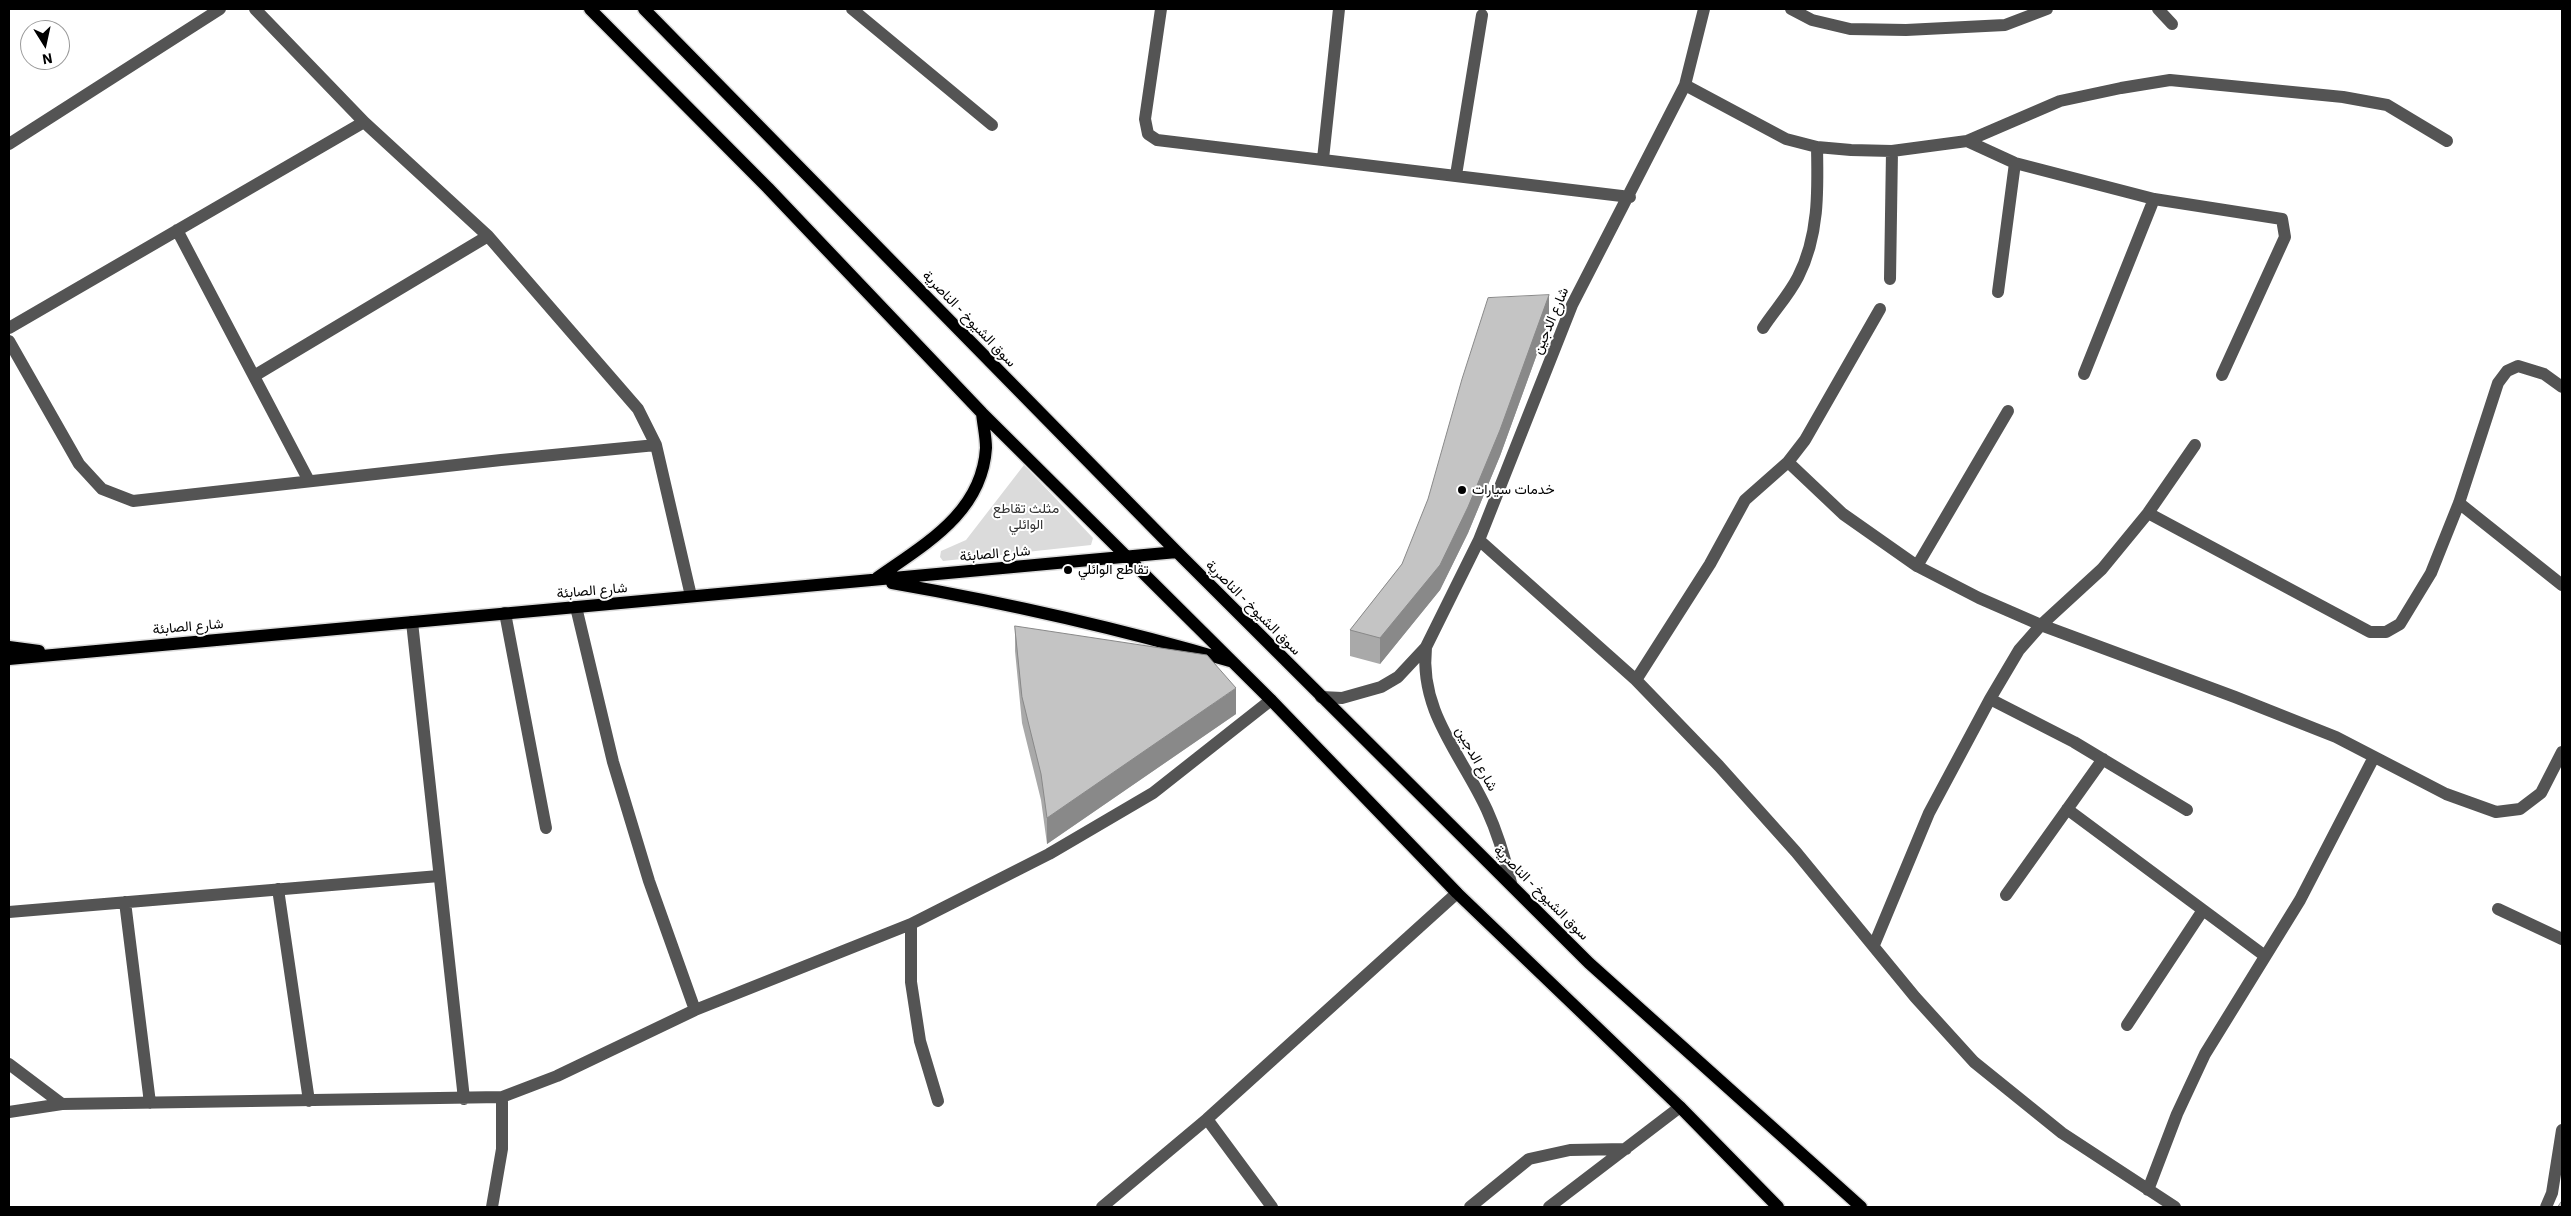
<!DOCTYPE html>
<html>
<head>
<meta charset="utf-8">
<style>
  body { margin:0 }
  #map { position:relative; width:2571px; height:1216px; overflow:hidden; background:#fff; font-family:"IBM Plex Sans",sans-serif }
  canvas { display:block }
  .frame { position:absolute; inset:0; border:10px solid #000; pointer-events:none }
  .north { position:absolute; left:20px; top:20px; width:50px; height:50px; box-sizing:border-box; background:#fff; border:1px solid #999; border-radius:50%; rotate:170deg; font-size:14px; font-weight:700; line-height:20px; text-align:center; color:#000 }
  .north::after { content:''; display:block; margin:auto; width:18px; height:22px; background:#000; clip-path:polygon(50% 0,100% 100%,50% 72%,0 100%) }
</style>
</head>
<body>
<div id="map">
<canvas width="2571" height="1216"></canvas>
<div class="frame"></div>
<div class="north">N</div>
</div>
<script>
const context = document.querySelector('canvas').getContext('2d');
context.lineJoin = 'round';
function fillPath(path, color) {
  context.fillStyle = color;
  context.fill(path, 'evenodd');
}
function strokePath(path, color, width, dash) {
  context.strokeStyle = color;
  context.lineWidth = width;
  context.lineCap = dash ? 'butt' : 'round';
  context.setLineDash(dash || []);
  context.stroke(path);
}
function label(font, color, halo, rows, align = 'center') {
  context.font = font + ' "IBM Plex Sans",Vazirmatn,sans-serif';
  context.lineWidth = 4;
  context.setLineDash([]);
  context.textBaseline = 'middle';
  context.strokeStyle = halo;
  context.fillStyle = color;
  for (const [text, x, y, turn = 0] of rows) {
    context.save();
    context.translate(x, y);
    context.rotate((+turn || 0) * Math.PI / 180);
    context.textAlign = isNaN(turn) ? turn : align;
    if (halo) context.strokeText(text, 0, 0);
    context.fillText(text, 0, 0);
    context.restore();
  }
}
const green = new Path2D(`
  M 1024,465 L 1093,538 L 1091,545 L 943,561 L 940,557 L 941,551 L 966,540 Z`);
const minor = new Path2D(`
  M 255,9 L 364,122 L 488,236 L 638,409 L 656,445 L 691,596
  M 852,9 L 992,125
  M 1161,9 L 1145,119 L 1148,134 L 1157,140 L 1630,197
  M 1791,9 L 1812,20 L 1850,29 L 1906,30 L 2005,25 L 2047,9
  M 2158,9 L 2172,24
  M 1685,85 L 1786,139 L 1817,147 L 1851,150 L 1892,151 L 1967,141 L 2060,101 L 2121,88 L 2170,80 L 2343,97 L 2387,105 L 2447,141
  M 1967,141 L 2015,163 L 2154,199 L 2282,219 L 2285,237 L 2222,375
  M 9,144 L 220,9
  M 1323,159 L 1339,9
  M 1456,175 L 1482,15
  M 177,230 L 309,481
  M 1890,279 L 1892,151
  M 1998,292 L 2015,163
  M 9,328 L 364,122
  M 1763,328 C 1774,311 1789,295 1798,277 C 1819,236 1818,191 1817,147
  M 9,341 L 79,464 L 102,489 L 133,501 L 501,460 L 656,445
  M 2084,374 L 2154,199
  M 254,376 L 488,236
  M 1788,462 L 1843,514 L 1917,566 L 1979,598 L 2041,625 L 2235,697 L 2336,737 L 2446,794 L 2496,812 L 2520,809 L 2541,793 L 2562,752
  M 2459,503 L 2562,585
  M 2148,513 L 2370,632 L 2386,632 L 2400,624 L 2431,573 L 2459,503 L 2498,383 L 2507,371 L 2518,366 L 2544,374 L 2562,387
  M 1479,540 L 1636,680 L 1719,766 L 1796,852 L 1915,997 L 1974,1062 L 2062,1133 L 2175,1207
  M 1917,566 L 2008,411
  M 576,607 L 613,762 L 649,881 L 695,1010
  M 505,613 L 546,828
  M 412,622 L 464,1099
  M 1426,647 C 1419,712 1462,755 1487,810 C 1498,834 1505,858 1511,883
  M 1636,680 L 1710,564 L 1745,500 L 1788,462 L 1805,440 L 1880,309
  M 1321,697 L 1342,698 L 1381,687 L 1398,677 L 1426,647 L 1479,540 L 1572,305 L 1685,85 L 1704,9
  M 1990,699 L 2074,742 L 2187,810
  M 2067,809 L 2265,956
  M 278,889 L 309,1101
  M 2006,895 L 2103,759
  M 125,902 L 150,1103
  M 2498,909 L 2562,939
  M 9,912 L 439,876
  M 911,924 L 911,982 L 920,1041 L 938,1101
  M 1874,945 L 1929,813 L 1990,699 L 2019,650 L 2041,625 L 2102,569 L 2148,513 L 2195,445
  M 2127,1025 L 2203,910
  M 9,1064 L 62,1104
  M 9,1112 L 62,1104 L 502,1097 L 557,1076 L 695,1010 L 911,924 L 1049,854 L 1153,793 L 1271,700
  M 1207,1119 L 1272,1207
  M 2148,1190 L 2177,1114 L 2205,1054 L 2300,900 L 2374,757
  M 492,1207 L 502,1149 L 502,1097
  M 1102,1207 L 1207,1119 L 1457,893
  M 1470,1207 L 1529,1159 L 1570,1150 L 1626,1149
  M 1549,1207 L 1680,1107
  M 2546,1207 L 2552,1193 L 2562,1130`);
const major = new Path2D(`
  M 590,9 L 768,188 L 982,413 L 1271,700 L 1457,893 L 1680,1107 L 1778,1207
  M 644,9 L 1177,552 L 1589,963 L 1861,1207
  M 877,578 C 925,544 982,513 986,448 C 986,437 983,424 982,413
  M 892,583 C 1007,603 1118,628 1230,661
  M 9,647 L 39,651
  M 9,659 L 1177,552`);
const wall = new Path2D(`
  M 1549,321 L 1500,456 L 1468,533 L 1440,590 L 1380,664 L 1350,656 L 1350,630 L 1402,564 Z
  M 1015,626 L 1236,714 L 1047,844 L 1041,800 L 1022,723 L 1015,651 Z`);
const shadedWall = new Path2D(`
  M 1549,295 L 1549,321 L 1500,456 L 1468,533 L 1440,590 L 1380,664 L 1380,638 Z
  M 1236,688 L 1236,714 L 1047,844 L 1047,818 Z`);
const building = new Path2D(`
  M 1549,295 L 1500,430 L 1468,507 L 1440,565 L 1380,638 L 1350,630 L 1402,564 L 1428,499 L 1462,379 L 1488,298 Z
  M 1015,626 L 1207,655 L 1236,688 L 1047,818 L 1041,774 L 1022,697 Z
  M 2562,1201 L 2562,1207 L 2558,1207 Z`);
const markers = [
  [1462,490,5,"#000"],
  [1068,570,5,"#000"]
];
const streetNames = [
  ["سوق الشيوخ - الناصرية",969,319,46],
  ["شارع الدجين",1551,321,-67],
  ["شارع الصابئة",995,554,-5],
  ["شارع الصابئة",592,591,-5],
  ["سوق الشيوخ - الناصرية",1253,608,45],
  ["شارع الصابئة",188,627,-5],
  ["شارع الدجين",1476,759,61],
  ["سوق الشيوخ - الناصرية",1541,893,45]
];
const poiNames = [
  ["خدمات سيارات",1472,490],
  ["تقاطع الوائلي",1078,570]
];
const parkNames = [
  ["مثلث تقاطع",1026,509],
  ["الوائلي",1026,525]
];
fillPath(green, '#dbdbdb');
strokePath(major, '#dbdbdb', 15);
strokePath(minor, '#545454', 12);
strokePath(major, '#000', 12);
fillPath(wall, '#a9a9a9');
fillPath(shadedWall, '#898989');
fillPath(building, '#c4c4c4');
strokePath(building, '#898989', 1);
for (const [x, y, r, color] of markers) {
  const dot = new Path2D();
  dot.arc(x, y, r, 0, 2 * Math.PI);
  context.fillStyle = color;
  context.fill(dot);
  strokePath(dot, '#fff', 2);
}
label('14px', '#000', '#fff', streetNames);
label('14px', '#000', '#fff', poiNames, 'left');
label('14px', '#323232', '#fff', parkNames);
</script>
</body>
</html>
